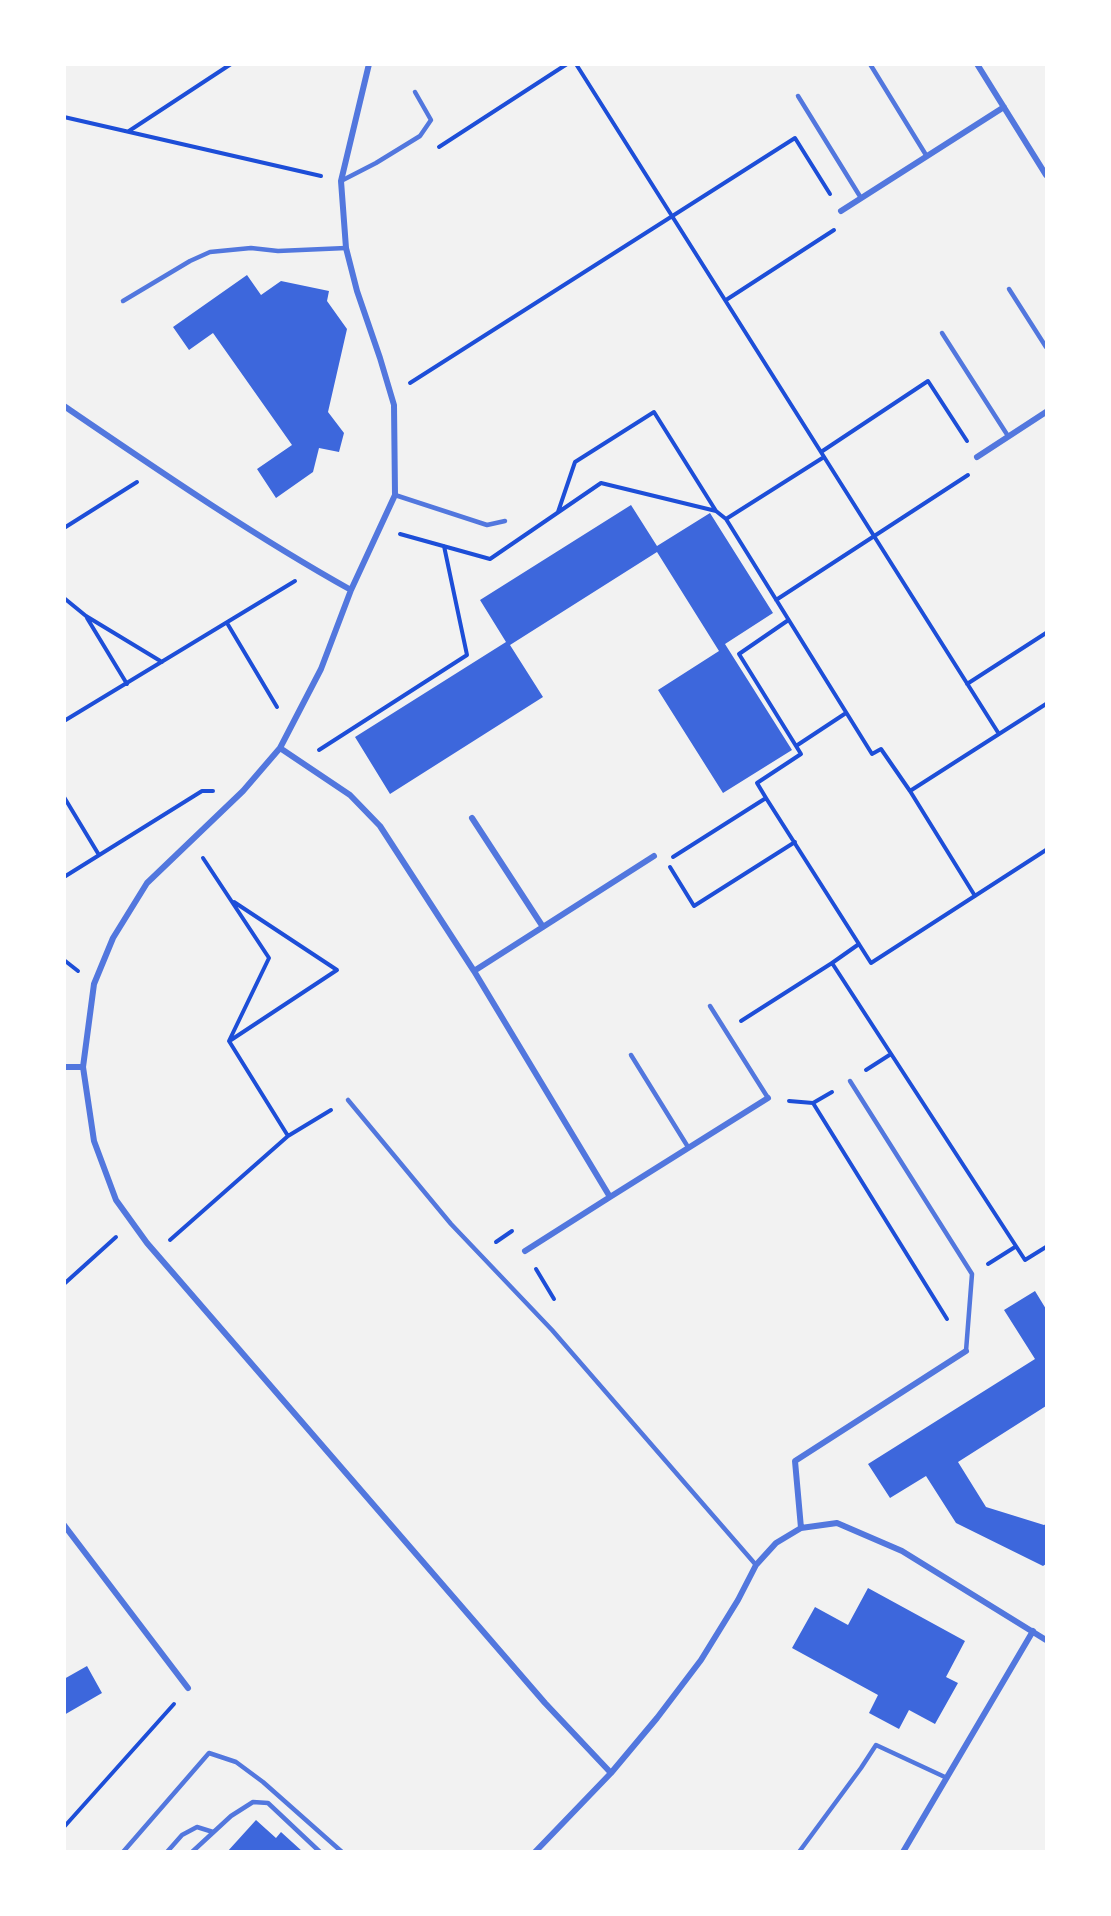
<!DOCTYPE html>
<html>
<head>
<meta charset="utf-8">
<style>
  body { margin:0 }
  #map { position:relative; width:1111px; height:1916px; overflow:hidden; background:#f2f2f2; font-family:"Fira Sans Condensed",sans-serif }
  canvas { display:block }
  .frame { position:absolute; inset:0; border:66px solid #fff; pointer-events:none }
</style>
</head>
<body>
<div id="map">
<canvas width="1111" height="1916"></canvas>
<div class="frame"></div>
</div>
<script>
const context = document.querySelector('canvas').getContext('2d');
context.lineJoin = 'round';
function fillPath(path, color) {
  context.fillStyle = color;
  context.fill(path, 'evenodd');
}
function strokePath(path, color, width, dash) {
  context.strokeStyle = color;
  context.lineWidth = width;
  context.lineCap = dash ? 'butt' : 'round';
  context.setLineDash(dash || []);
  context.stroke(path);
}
const building = new Path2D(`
  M 247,275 L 261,295 L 281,281 L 329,291 L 327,301 L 347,329 L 328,412 L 344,433 L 339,452 L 319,448 L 313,472 L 276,498 L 257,469 L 292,445 L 213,333 L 189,350 L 173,327 Z
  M 631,505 L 657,546 L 710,513 L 773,613 L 725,644 L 792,750 L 723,793 L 658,690 L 719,651 L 657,552 L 510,645 L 543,697 L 390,794 L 355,737 L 506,642 L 480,600 Z
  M 1035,1291 L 1046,1309 L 1046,1406 L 958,1462 L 986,1507 L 1044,1525 L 1046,1524 L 1046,1564 L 1043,1566 L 956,1523 L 926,1476 L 890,1498 L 868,1464 L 1035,1359 L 1004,1310 Z
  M 868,1588 L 965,1641 L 946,1677 L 958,1683 L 935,1724 L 909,1710 L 899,1729 L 869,1713 L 878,1695 L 792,1648 L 815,1607 L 848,1625 Z
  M 87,1666 L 102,1693 L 64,1715 L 64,1679 Z
  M 256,1820 L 276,1838 L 281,1832 L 303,1852 L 227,1852 Z`);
const path = new Path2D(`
  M 576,64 L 999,734 L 1046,704
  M 64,117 L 321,176
  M 129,131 L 231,64
  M 439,147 L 567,64
  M 726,300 L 834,230
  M 410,383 L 795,138 L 830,194
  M 821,452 L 928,381 L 967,441
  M 558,512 L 575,462 L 654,412 L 716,511
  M 726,519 L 824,457
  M 64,528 L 137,482
  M 400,534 L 490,559 L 601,483 L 716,511 L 726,519 L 872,754 L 881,749 L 910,791 L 975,896
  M 64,598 L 86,616 L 162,662
  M 776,600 L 968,475
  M 87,618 L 127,684
  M 227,623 L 277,707
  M 967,684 L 1046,633
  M 64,721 L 295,581
  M 796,746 L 846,713
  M 319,750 L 467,655 L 444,546
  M 910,791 L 999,734
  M 64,797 L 99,855
  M 766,798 L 757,783 L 801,754 L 739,654 L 787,621
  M 673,857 L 766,798 L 871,963 L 1046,850
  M 203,858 L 269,958 L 229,1041 L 288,1136
  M 670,867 L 694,906 L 795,842
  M 64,877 L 202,791 L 213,791
  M 859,944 L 832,963 L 1025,1260 L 1046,1247
  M 64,960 L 78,971
  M 741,1021 L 832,963
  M 231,1040 L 337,970 L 234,902
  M 866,1070 L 891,1054
  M 789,1101 L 813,1103 L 947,1319
  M 813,1103 L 832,1092
  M 170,1240 L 288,1136 L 331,1110
  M 496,1242 L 512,1231
  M 988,1264 L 1015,1247
  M 536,1269 L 554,1299
  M 64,1284 L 116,1237
  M 64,1827 L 174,1704`);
const service = new Path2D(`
  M 870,64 L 926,155
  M 798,96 L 861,198
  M 341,181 L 376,163 L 420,136 L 431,120 L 415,92
  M 1009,289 L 1046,347
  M 123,301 L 190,261 L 210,252 L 251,248 L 278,251 L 346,248
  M 942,333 L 1008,436
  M 395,495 L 487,525 L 505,521
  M 710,1006 L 768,1098
  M 631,1055 L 688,1147
  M 850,1081 L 972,1274 L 966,1351
  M 348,1100 L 451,1224 L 552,1330 L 756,1565
  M 123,1852 L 209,1753 L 236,1762 L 263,1782 L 342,1852
  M 167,1852 L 182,1835 L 197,1827 L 213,1832
  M 192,1852 L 231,1816 L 253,1802 L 268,1803 L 320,1852
  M 799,1852 L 861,1768 L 876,1745 L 947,1778`);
const minor = new Path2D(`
  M 977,64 L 1046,175
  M 841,211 L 1004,107
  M 64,406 C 158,470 251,534 351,590
  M 977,457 L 1046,412
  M 280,748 L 350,795 L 380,826 L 474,971 L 610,1197 L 768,1098
  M 472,818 L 543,927
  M 474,971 L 654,856
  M 64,1067 L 83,1067 L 94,984 L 113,938 L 147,883 L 243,791 L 280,748 L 321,669 L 351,590 L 395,495 L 394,405 L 380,358 L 357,291 L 346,248 L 341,181 L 369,64
  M 83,1067 L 94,1141 L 116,1200 L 147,1243 L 545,1703 L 611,1773
  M 525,1251 L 610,1197
  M 64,1525 L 188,1688
  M 801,1528 L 795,1461 L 966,1351
  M 535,1852 L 611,1773 L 657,1718 L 701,1660 L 738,1600 L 756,1565 L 776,1543 L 801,1528 L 837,1523 L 902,1551 L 1046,1640
  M 903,1852 L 1033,1631`);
fillPath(building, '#3d67dc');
strokePath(path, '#1d4ed8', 4);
strokePath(service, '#5277de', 4.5);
strokePath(minor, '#5277de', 6);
</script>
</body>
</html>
